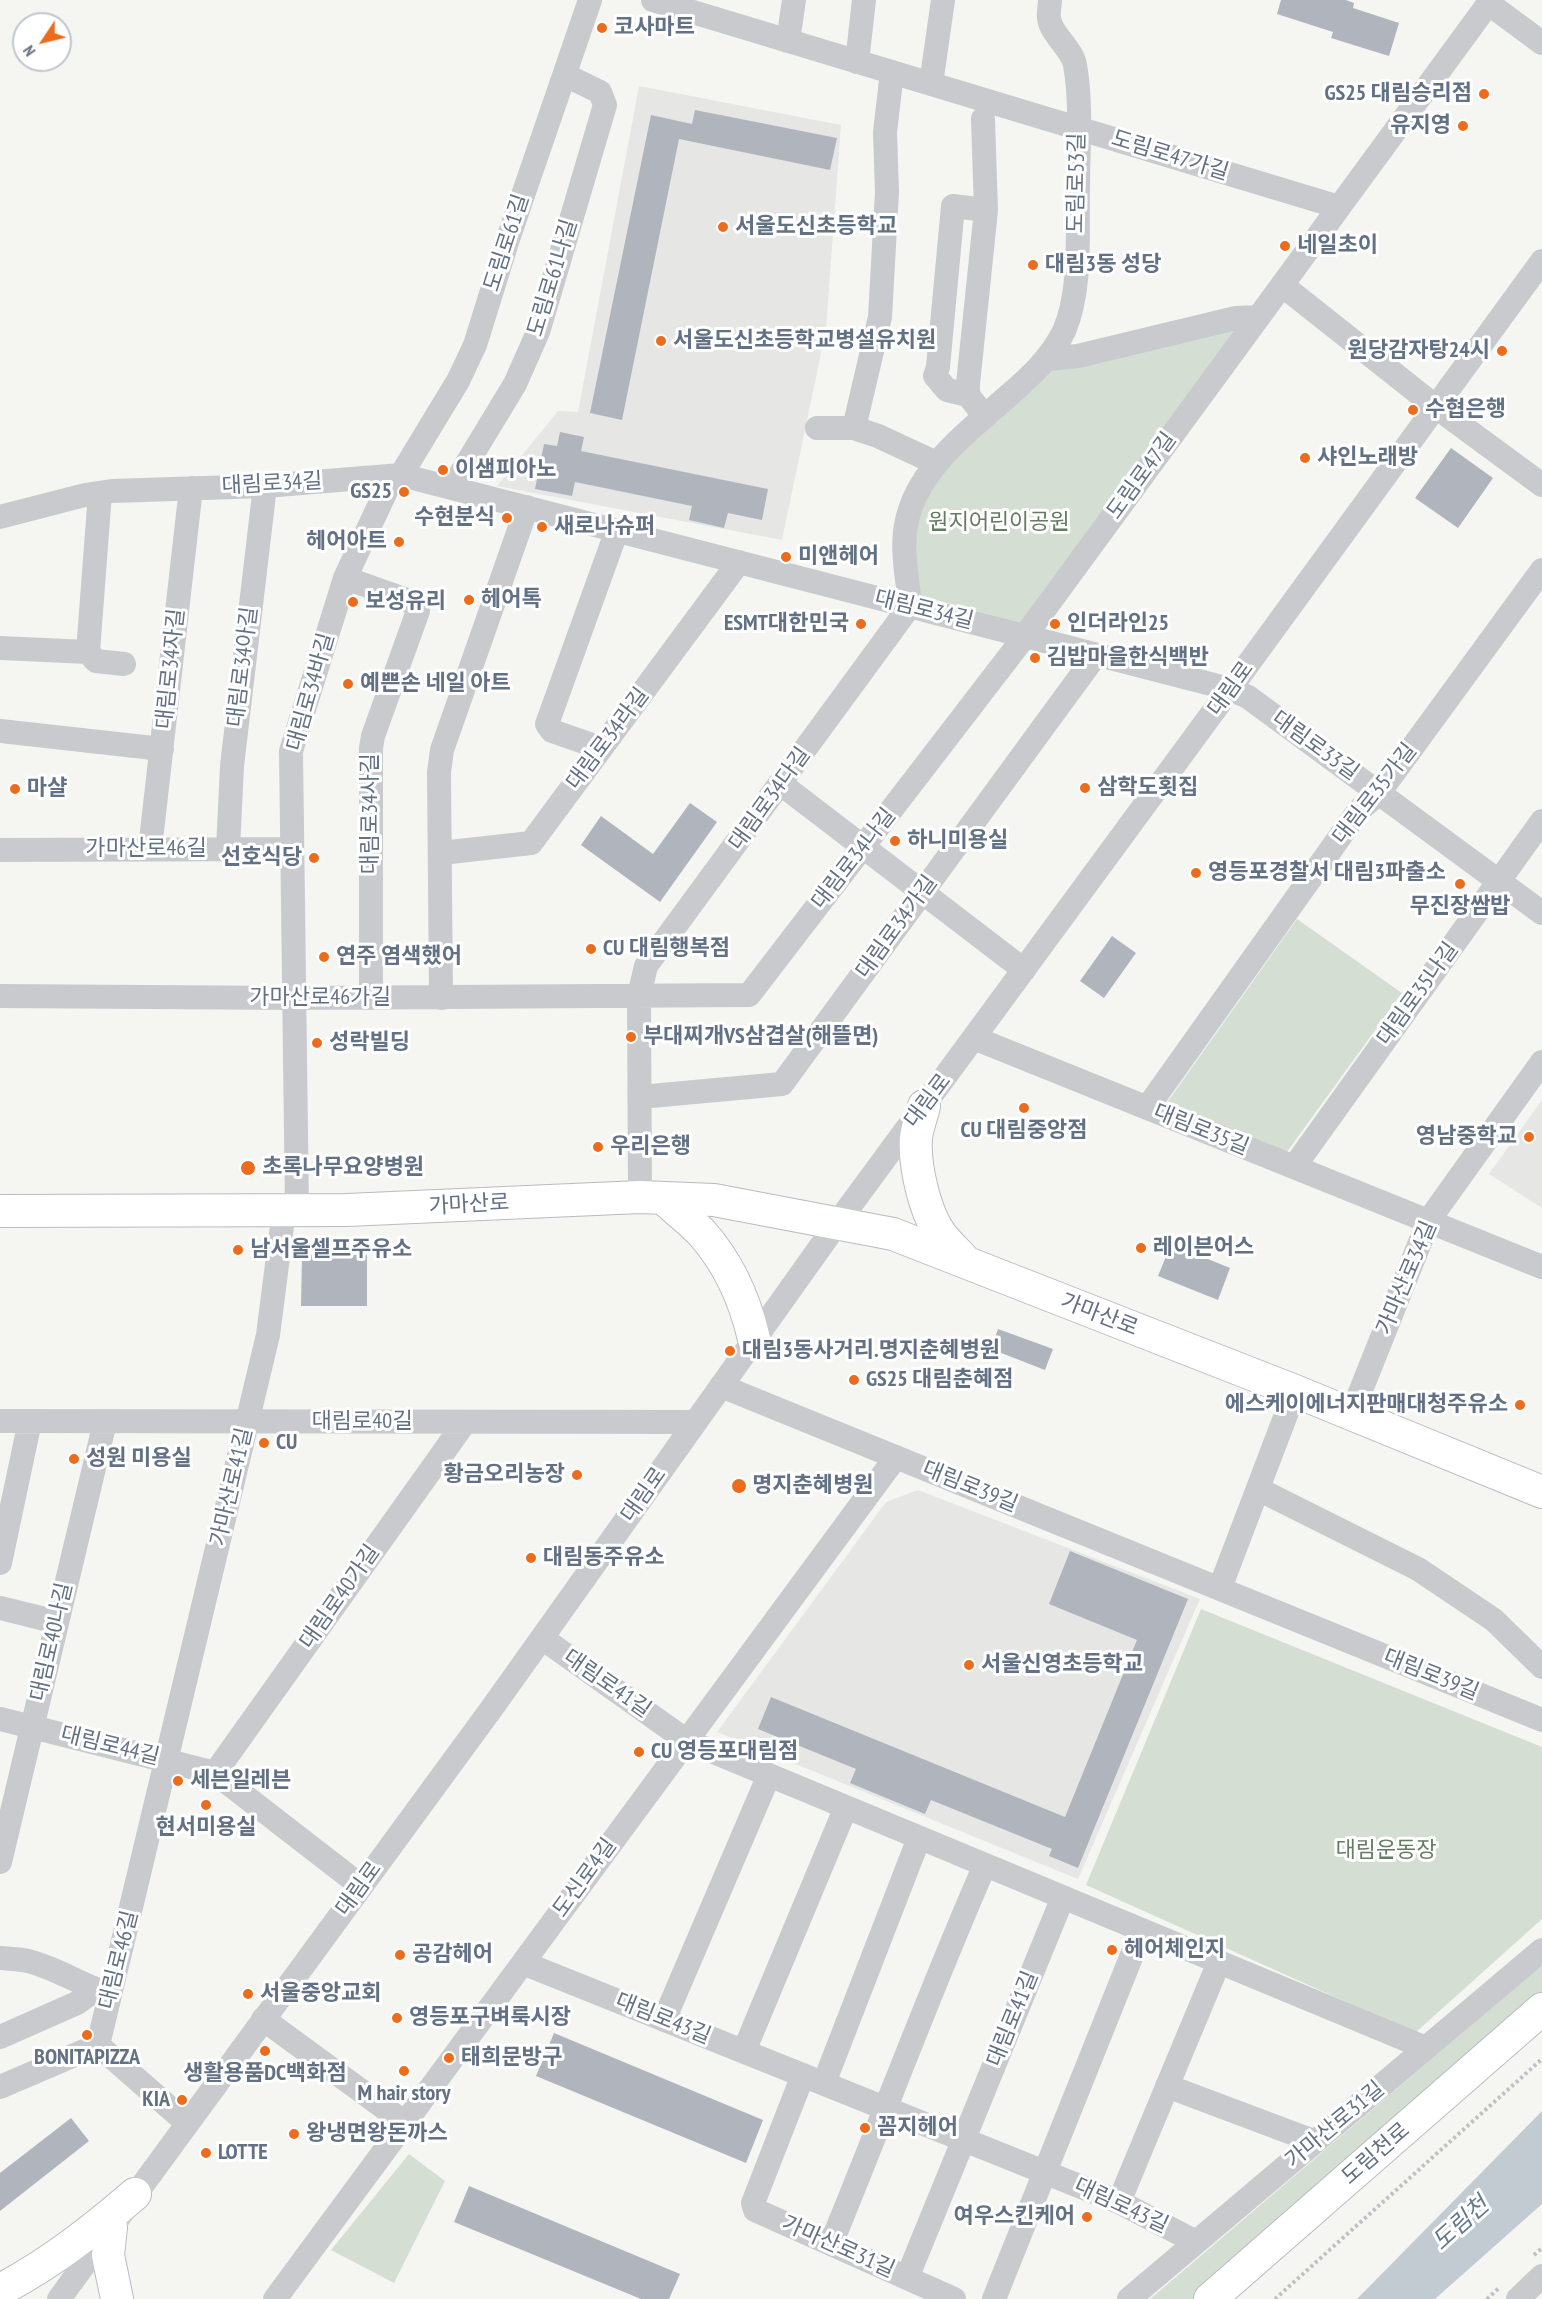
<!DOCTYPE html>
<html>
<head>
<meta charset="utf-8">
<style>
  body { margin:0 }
  #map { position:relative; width:1542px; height:2299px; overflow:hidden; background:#f5f6f2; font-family:"PT Sans Narrow",sans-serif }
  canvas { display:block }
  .north { position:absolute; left:12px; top:12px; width:60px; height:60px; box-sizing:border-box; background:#fff; border:2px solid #c1c6ce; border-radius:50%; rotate:235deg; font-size:16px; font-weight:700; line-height:24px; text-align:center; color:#637185 }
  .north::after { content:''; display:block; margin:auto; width:21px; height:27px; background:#ed6c1b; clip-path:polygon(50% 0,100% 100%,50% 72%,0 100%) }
</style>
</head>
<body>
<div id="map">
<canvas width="1542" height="2299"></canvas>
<div class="north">N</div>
</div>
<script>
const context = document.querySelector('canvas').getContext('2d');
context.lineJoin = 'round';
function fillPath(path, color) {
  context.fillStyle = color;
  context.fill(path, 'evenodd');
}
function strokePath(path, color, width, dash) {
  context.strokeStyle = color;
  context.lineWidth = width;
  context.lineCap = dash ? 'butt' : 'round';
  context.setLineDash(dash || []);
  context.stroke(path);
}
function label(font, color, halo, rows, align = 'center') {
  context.font = font + ' "PT Sans Narrow","Noto Sans KR",sans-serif';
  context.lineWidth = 6;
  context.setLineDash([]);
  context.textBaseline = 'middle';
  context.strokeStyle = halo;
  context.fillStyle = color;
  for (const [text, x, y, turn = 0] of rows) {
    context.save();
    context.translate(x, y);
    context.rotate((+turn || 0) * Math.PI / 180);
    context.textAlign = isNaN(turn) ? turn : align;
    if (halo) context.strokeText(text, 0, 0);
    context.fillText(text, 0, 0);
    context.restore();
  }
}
const built = new Path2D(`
  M 639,86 L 841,125 L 826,329 L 782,540 L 497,486 L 558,411 L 578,412 Z
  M 1542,1100 L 1542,1208 L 1489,1174 Z
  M 918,1490 L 1200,1599 L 1078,1879 L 717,1732 L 886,1502 Z`);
const green = new Path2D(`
  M 1240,326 L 1023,624 L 918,595 L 910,549 L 927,487 L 1050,367 Z
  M 1297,919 L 1402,993 L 1287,1152 L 1166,1104 Z
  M 1201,1609 L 1542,1747 L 1542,1919 L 1415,2033 L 1086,1885 Z
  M 1542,1965 L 1542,1999 L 1197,2299 L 1150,2299 Z
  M 409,2154 L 445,2181 L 394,2283 L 331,2250 Z`);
const water = new Path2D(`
  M 1542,2111 L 1542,2204 L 1435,2299 L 1357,2299 Z`);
const building = new Path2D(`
  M 1281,0 L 1346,0 L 1354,3 L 1353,8 L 1399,23 L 1389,56 L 1331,38 L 1333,32 L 1277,14 Z
  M 695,110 L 837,138 L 830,170 L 679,139 L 622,420 L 590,413 L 651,115 L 692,124 Z
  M 560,432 L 584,437 L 581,451 L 768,489 L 762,520 L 728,513 L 724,528 L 689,520 L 692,506 L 575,482 L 572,496 L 535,489 L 544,444 L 557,446 Z
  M 1451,448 L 1493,478 L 1458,528 L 1415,498 Z
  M 690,803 L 717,822 L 660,902 L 581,845 L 601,816 L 653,854 Z
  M 1112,936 L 1136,953 L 1104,998 L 1080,981 Z
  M 1171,1244 L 1230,1268 L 1218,1300 L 1158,1276 Z
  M 302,1255 L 367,1255 L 367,1306 L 301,1306 Z
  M 998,1329 L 1053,1349 L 1045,1370 L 991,1349 Z
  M 1070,1551 L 1188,1599 L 1078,1868 L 1049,1856 L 1052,1849 L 931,1800 L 925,1814 L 850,1783 L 856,1769 L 758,1729 L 771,1697 L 1065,1817 L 1137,1640 L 1049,1604 Z
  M 554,2033 L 763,2120 L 746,2163 L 536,2076 Z
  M 71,2118 L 89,2141 L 0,2211 L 0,2173 Z
  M 469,2186 L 680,2274 L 669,2299 L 641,2299 L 454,2222 Z`);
const path = new Path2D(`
  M 1534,2255 L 1542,2248
  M 1275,2299 L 1542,2059
  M 1487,2299 L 1500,2287`);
const minor = new Path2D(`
  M 653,0 L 1339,207
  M 1488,3 L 1542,43
  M 788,41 L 794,0
  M 857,62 L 864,0
  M 931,84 L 943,0
  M 983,119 L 986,210 L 968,384 L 968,395 L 985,417
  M 1282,285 L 1436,407 L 1542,485
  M 1047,359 L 1078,356 L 1236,318 L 1259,317
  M 968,395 L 947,390 L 935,376 L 938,367 L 953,206 L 986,210
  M 817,428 L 854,428 L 878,436 L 936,463
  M 854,428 L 880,317 L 887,192 L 885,132 L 892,72
  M 452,488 L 515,384 L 538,332 L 605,105 L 600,92 L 565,75
  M 0,517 L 85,495 L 112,491 L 265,486 L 401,475 L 1230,689 L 1248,697 L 1542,913
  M 345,578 L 410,601 L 418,611 L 373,736 L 371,748 L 371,998
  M 0,648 L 88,652 L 96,661 L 124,664
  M 88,652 L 100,493
  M 0,731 L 162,749
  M 601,748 L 552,731 L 547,724 L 617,530
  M 781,784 L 1024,970
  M 150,849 L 191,488
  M 228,849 L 232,766 L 265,486
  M 0,850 L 292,849
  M 441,853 L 531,843 L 739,562
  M 0,996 L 294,998 L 749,995 L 1025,636 L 1491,0
  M 441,998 L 439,772 L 442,750 L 527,507
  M 974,1038 L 1542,1267
  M 640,1097 L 782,1084 L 1096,655
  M 1147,1108 L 1359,810 L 1379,793 L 1542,570
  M 1294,1167 L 1542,821
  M 640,1197 L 639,996 L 646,966 L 910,606 C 908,580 901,551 906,525 C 916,469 968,432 1008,396 C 1030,377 1051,358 1064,331 C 1082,290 1077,232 1078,187 C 1078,148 1082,104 1075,65 C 1072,48 1051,35 1049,18 C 1048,12 1050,6 1050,0
  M 297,1210 L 291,751 L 345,578 L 388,487 L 401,475 L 444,404 L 458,381 L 475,345 L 509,236 L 590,0
  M 721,1386 L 1542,1720
  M 1351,1415 L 1429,1220 L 1542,1062
  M 0,1421 L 695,1422
  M 1258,1489 L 1418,1569 L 1494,1620 L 1542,1667
  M 0,1563 L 30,1421
  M 1220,1588 L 1295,1391
  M 0,1608 L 57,1622
  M 542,1638 L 687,1741 L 1426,2048
  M 0,1719 L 215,1773 L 361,1886
  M 215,1773 L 465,1422
  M 0,1862 L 105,1422
  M 0,1958 C 9,1959 19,1959 28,1961 C 57,1968 82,1986 110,1994
  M 523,1963 L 1119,2202 L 1196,2242
  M 263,2019 L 405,2123
  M 664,2020 L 769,1775
  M 0,2037 L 77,2003 L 95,1990
  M 98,2045 L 268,1335 L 284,1210
  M 98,2045 L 187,2123
  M 744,2051 L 846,1807
  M 803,2075 L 753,2203 L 755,2210 L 954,2299
  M 824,2083 L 919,1838
  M 1167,2086 L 1308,2139
  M 0,2087 L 98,2045
  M 1119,2202 L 1219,1962
  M 831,2244 C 883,2118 930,1990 985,1865
  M 907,2278 L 1063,1897
  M 59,2299 L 492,1708 L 836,1225 L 1230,689 L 1542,261
  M 275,2299 L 896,1457
  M 994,2299 L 1142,1930
  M 1129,2299 L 1542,1950
  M 1518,2299 L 1542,2276`);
const major = new Path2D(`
  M 924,1106 C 922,1116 917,1127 916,1138 C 914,1166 925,1214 942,1236 C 949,1245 958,1253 965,1261
  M 663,1198 C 675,1209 689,1220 701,1232 C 728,1262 745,1300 754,1339
  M 0,1211 L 347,1210 L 640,1197 L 714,1200 L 893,1234 L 1295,1391 L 1542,1492
  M 111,2227 L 108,2255 L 117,2299
  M 0,2290 C 50,2264 93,2230 135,2194
  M 1210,2299 L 1542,2009`);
const markers = [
  [602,28,6,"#ed6c1b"],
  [1484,94,6,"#ed6c1b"],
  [1463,126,6,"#ed6c1b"],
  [723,227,6,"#ed6c1b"],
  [1285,246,6,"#ed6c1b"],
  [1033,265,6,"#ed6c1b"],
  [661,341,6,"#ed6c1b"],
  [1502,351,6,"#ed6c1b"],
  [1413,410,6,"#ed6c1b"],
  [1305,458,6,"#ed6c1b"],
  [443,470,6,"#ed6c1b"],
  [404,492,6,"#ed6c1b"],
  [507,518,6,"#ed6c1b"],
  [542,527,6,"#ed6c1b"],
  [399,542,6,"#ed6c1b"],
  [786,557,6,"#ed6c1b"],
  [469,600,6,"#ed6c1b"],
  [353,602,6,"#ed6c1b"],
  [861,624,6,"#ed6c1b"],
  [1055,624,6,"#ed6c1b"],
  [1035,658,6,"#ed6c1b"],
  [348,684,6,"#ed6c1b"],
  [1085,788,6,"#ed6c1b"],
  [15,789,6,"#ed6c1b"],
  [895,841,6,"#ed6c1b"],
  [314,858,6,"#ed6c1b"],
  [1196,873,6,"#ed6c1b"],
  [1460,884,6,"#ed6c1b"],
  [591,949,6,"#ed6c1b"],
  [324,957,6,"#ed6c1b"],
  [631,1037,6,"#ed6c1b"],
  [317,1043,6,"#ed6c1b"],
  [1024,1108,6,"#ed6c1b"],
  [1529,1137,6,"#ed6c1b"],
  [598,1147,6,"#ed6c1b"],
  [248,1168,8,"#ed6c1b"],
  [1141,1248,6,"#ed6c1b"],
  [238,1250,6,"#ed6c1b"],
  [730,1351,6,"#ed6c1b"],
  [854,1380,6,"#ed6c1b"],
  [1520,1405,6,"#ed6c1b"],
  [264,1443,6,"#ed6c1b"],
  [74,1459,6,"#ed6c1b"],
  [577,1475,6,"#ed6c1b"],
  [739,1486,8,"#ed6c1b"],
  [531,1558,6,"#ed6c1b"],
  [969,1665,6,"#ed6c1b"],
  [639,1752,6,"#ed6c1b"],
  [178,1781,6,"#ed6c1b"],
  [206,1805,6,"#ed6c1b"],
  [1112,1950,6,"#ed6c1b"],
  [400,1955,6,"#ed6c1b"],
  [248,1994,6,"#ed6c1b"],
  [397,2018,6,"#ed6c1b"],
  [87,2035,6,"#ed6c1b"],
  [265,2051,6,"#ed6c1b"],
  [449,2058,6,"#ed6c1b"],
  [404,2071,6,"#ed6c1b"],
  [182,2100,6,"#ed6c1b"],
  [865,2128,6,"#ed6c1b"],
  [294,2134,6,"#ed6c1b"],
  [206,2153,6,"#ed6c1b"],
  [1087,2217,6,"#ed6c1b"]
];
const poiNames = [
  ["코사마트",614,28],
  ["GS25 대림승리점",1472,94,"right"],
  ["유지영",1451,126,"right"],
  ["서울도신초등학교",735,227],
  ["네일초이",1297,246],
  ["대림3동 성당",1045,265],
  ["서울도신초등학교병설유치원",673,341],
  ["원당감자탕24시",1490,351,"right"],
  ["수협은행",1425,410],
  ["샤인노래방",1317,458],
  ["이샘피아노",455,470],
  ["GS25",392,492,"right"],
  ["수현분식",495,518,"right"],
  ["새로나슈퍼",554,527],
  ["헤어아트",387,542,"right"],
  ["미앤헤어",798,557],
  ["헤어톡",481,600],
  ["보성유리",365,602],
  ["ESMT대한민국",849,624,"right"],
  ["인더라인25",1067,624],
  ["김밥마을한식백반",1047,658],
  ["예쁜손 네일 아트",360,684],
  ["삼학도횟집",1097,788],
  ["마샬",27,789],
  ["하니미용실",907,841],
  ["선호식당",302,858,"right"],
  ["영등포경찰서 대림3파출소",1208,873],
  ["무진장쌈밥",1460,907,"center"],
  ["CU 대림행복점",603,949],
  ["연주 염색했어",336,957],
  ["부대찌개VS삼겹살(해뜰면)",643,1037],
  ["성락빌딩",329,1043],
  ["CU 대림중앙점",1024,1131,"center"],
  ["영남중학교",1517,1137,"right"],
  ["우리은행",610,1147],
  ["초록나무요양병원",262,1168],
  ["레이븐어스",1153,1248],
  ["남서울셀프주유소",250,1250],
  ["대림3동사거리.명지춘혜병원",742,1351],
  ["GS25 대림춘혜점",866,1380],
  ["에스케이에너지판매대청주유소",1508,1405,"right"],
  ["CU",276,1443],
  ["성원 미용실",86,1459],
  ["황금오리농장",565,1475,"right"],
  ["명지춘혜병원",752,1486],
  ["대림동주유소",543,1558],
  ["서울신영초등학교",981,1665],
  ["CU 영등포대림점",651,1752],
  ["세븐일레븐",190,1781],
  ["현서미용실",206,1828,"center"],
  ["헤어체인지",1124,1950],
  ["공감헤어",412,1955],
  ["서울중앙교회",260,1994],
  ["영등포구벼룩시장",409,2018],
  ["BONITAPIZZA",87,2058,"center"],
  ["태희문방구",461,2058],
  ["생활용품DC백화점",265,2074,"center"],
  ["M hair story",404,2094,"center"],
  ["KIA",170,2100,"right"],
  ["꼼지헤어",877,2128],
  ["왕냉면왕돈까스",306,2134],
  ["LOTTE",218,2153],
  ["여우스킨케어",1075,2217,"right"]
];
const streetNames = [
  ["도림로47가길",1170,156,17],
  ["도림로53길",1077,183,-89],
  ["도림로61길",507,243,-72],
  ["도림로61나길",553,278,-73],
  ["도림로47길",1142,476,-54],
  ["대림로34길",272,484,-3],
  ["대림로34길",924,610,14],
  ["대림로34아길",243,667,-83],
  ["대림로34자길",171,669,-84],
  ["대림로",1231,689,-54],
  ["대림로34바길",311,692,-74],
  ["대림로34라길",608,739,-53],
  ["대림로33길",1315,746,36],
  ["대림로35가길",1375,794,-52],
  ["대림로34다길",770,799,-54],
  ["대림로34사길",371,814,-90],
  ["가마산로46길",146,849],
  ["대림로34나길",854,859,-52],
  ["대림로34가길",897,927,-54],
  ["대림로35나길",1418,994,-54],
  ["가마산로46가길",320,998],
  ["대림로",928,1101,-53],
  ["대림로35길",1201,1130,22],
  ["가마산로",469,1205,-3],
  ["가마산로34길",1407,1278,-67],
  ["가마산로",1099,1315,21],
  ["대림로40길",362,1422],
  ["가마산로41길",232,1487,-77],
  ["대림로39길",970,1487,22],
  ["대림로",644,1495,-55],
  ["대림로40가길",340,1597,-55],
  ["대림로40나길",52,1642,-77],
  ["대림로39길",1431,1675,22],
  ["대림로41길",607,1684,35],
  ["대림로44길",110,1746,14],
  ["도신로4길",585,1878,-54],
  ["대림로",359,1889,-54],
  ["대림로46길",119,1960,-76],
  ["대림로43길",663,2019,22],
  ["대림로41길",1013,2019,-68],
  ["가마산로31길",1335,2125,-40],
  ["도림천로",1376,2154,-41],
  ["대림로43길",1121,2206,25],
  ["가마산로31길",838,2247,24]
];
const parkNames = [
  ["원지어린이공원",999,523],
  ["대림운동장",1386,1851]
];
const waterNames = [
  ["도림천",1461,2224,-42]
];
fillPath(built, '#e6e6e5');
fillPath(green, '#d5ded3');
fillPath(water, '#c3cbd2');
fillPath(building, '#b0b5bd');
strokePath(major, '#b8bbc0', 34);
strokePath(path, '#bfc0c3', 4, [3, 3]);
strokePath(minor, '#c8cace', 24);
strokePath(major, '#fff', 32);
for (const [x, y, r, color] of markers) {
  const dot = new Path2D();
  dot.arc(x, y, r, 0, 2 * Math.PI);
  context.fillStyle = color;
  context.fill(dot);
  strokePath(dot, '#fff', 2);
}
label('bold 22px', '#637185', '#fff', poiNames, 'left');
label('22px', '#637185', '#fff', streetNames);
label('22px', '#647c62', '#fff', parkNames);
label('italic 24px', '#637989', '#fff', waterNames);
</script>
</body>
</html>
